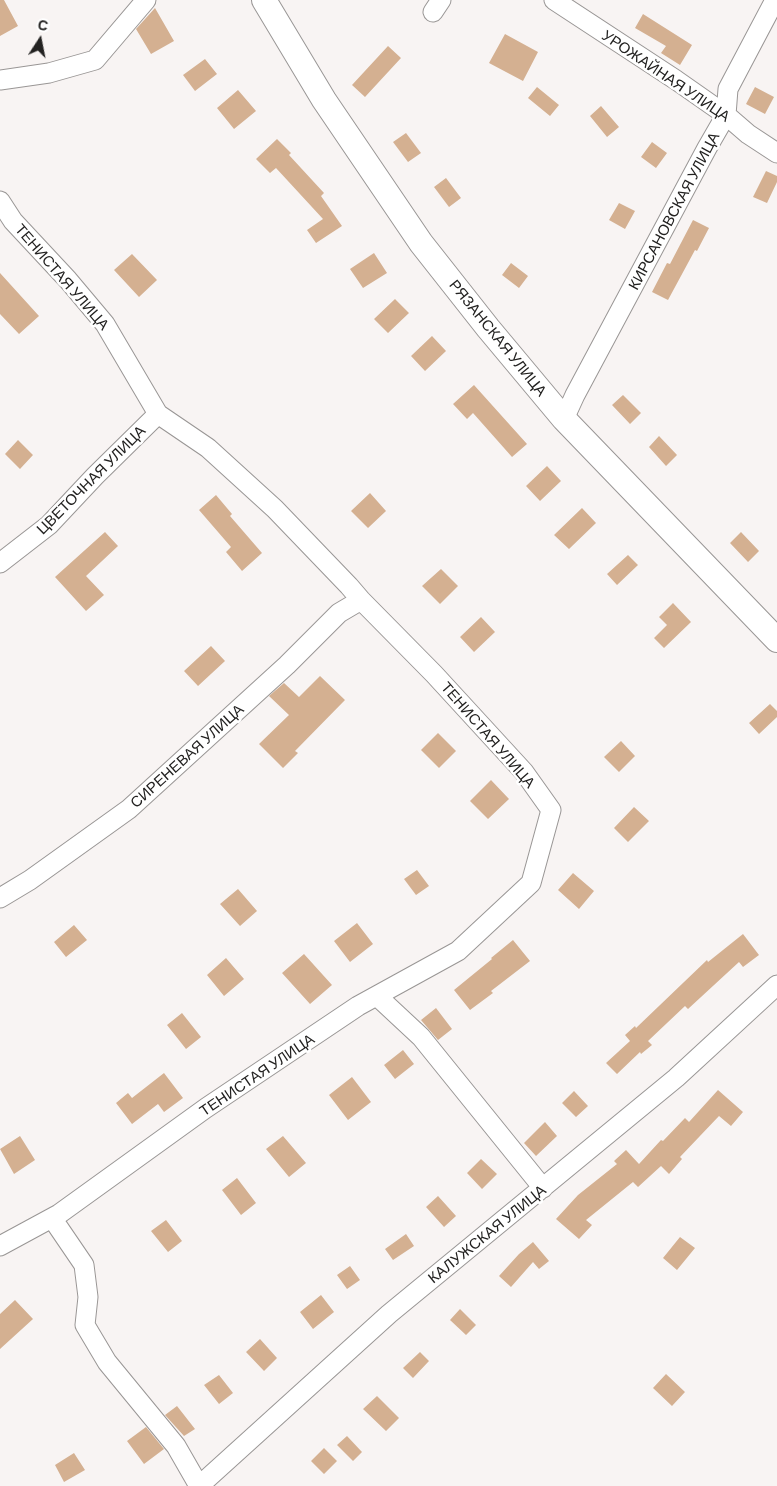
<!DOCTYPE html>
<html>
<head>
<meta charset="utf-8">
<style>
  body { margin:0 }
  #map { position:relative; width:777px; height:1486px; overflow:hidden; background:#f8f4f3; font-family:Barlow,sans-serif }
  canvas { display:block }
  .north { position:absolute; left:15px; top:15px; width:50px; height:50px; -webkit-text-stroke:4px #fff; paint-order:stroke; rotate:11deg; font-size:14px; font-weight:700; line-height:20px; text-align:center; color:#232221 }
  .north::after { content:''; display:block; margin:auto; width:18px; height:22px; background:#232221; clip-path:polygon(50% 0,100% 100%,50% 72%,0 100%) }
</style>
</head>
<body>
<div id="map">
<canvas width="777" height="1486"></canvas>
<div class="north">С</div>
</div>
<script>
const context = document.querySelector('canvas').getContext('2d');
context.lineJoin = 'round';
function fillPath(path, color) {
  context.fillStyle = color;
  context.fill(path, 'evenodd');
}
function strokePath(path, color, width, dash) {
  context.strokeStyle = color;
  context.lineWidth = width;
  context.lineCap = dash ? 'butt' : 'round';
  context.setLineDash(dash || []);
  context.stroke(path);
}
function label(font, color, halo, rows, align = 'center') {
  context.font = font + ' Barlow,sans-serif';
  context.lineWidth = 5;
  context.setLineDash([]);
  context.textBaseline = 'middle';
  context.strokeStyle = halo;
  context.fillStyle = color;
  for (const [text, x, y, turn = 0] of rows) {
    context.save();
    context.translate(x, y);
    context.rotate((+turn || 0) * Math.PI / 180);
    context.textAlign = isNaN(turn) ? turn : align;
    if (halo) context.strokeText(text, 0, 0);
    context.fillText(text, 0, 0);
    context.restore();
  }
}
const building = new Path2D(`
  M 0,0 L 4,0 L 18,26 L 0,36 Z
  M 155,8 L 174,41 L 151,54 L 136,29 Z
  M 643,14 L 692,45 L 680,65 L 661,53 L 666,46 L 635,28 Z
  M 505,34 L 538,52 L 523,81 L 489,63 Z
  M 388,46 L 401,58 L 365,97 L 352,85 Z
  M 205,59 L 217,74 L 195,91 L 183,75 Z
  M 537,87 L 559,105 L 550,116 L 528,98 Z
  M 755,87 L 774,97 L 765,114 L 746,104 Z
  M 238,90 L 256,111 L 234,129 L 217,108 Z
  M 601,106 L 619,127 L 607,137 L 590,116 Z
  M 406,133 L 421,153 L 408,162 L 393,142 Z
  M 277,139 L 291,153 L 289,155 L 324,193 L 321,196 L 342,226 L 316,243 L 307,230 L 323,219 L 276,168 L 270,173 L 256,159 Z
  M 652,142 L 667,153 L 656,168 L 641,157 Z
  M 766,171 L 777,176 L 777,182 L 767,203 L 753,197 Z
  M 446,178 L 461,198 L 449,207 L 434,187 Z
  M 619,203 L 635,211 L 625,229 L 609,220 Z
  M 693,220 L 709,228 L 697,251 L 695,250 L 668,300 L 652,292 L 667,263 L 670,264 Z
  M 374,253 L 387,273 L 363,288 L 350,269 Z
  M 132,254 L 157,280 L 139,297 L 114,270 Z
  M 511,263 L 528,276 L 519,288 L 502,275 Z
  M 0,273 L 39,316 L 19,334 L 0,314 Z
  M 395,299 L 409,313 L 388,333 L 374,319 Z
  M 432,336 L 446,351 L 425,371 L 411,356 Z
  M 474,385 L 527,444 L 512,457 L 473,413 L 467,419 L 453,404 Z
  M 623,395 L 641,413 L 630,424 L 612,405 Z
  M 659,436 L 677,455 L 666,466 L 649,447 Z
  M 18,440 L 33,455 L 20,469 L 5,454 Z
  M 547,466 L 561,481 L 540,501 L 526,486 Z
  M 370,493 L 386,511 L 368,528 L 351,511 Z
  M 216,495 L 232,514 L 230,516 L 262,553 L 242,571 L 226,552 L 231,547 L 199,510 Z
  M 582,508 L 596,523 L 569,549 L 554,535 Z
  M 105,532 L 118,546 L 86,576 L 104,595 L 86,611 L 55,577 Z
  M 741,532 L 759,551 L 748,562 L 730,543 Z
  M 628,555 L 638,565 L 617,585 L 607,574 Z
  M 441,569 L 458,586 L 440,604 L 422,586 Z
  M 673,603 L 691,622 L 664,648 L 654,638 L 667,625 L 659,617 Z
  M 481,617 L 495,632 L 474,652 L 460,637 Z
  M 211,646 L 225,661 L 198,686 L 184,671 Z
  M 320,676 L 345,700 L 295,751 L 298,753 L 283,768 L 259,744 L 289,715 L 269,696 L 284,683 L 299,697 Z
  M 770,704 L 777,711 L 777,717 L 759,734 L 749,723 Z
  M 438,733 L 456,751 L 439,768 L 421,750 Z
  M 621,741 L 635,756 L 619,772 L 604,757 Z
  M 491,780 L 509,799 L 488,819 L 470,801 Z
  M 634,807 L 649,821 L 628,842 L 614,828 Z
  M 417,870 L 429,886 L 416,895 L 404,879 Z
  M 573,873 L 594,891 L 579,909 L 558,890 Z
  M 238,889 L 257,911 L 240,926 L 220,904 Z
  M 357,923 L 373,944 L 350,962 L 334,941 Z
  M 74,925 L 87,940 L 66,957 L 54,942 Z
  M 743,934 L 759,955 L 743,967 L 739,962 L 688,1009 L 685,1006 L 648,1041 L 652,1045 L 641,1054 L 640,1052 L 617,1074 L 606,1063 L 630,1041 L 625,1035 L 635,1026 L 636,1028 L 707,960 L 708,962 Z
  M 513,940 L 530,961 L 491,991 L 493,993 L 470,1010 L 454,990 L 492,959 L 491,958 Z
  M 304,954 L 332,985 L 310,1004 L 282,973 Z
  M 226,958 L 244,979 L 224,996 L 207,975 Z
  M 436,1008 L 452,1029 L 438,1040 L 421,1020 Z
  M 182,1013 L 201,1037 L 186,1049 L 167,1025 Z
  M 403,1050 L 414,1064 L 395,1079 L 384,1065 Z
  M 164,1073 L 183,1098 L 164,1112 L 158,1104 L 132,1124 L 116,1103 L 128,1093 L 132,1098 Z
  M 352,1077 L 371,1102 L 348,1120 L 329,1095 Z
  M 718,1090 L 743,1112 L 731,1126 L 719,1116 L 680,1157 L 682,1159 L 669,1174 L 661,1166 L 638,1187 L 633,1182 L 586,1220 L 592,1225 L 579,1239 L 556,1219 L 578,1195 L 617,1164 L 614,1161 L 626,1150 L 639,1164 L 661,1140 L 663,1141 L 685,1118 L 689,1122 Z
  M 574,1091 L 588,1106 L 576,1117 L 562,1103 Z
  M 545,1122 L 557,1136 L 536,1156 L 524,1143 Z
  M 20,1136 L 35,1160 L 14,1174 L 0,1149 Z
  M 283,1136 L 306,1163 L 289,1177 L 266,1149 Z
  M 481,1159 L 497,1174 L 482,1189 L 467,1173 Z
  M 237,1178 L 256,1203 L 241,1215 L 222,1190 Z
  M 438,1196 L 456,1216 L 444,1227 L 426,1207 Z
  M 166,1220 L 182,1241 L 168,1252 L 151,1231 Z
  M 406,1234 L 414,1246 L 393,1260 L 385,1249 Z
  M 680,1237 L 695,1248 L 677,1270 L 663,1258 Z
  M 533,1242 L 549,1261 L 539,1269 L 533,1262 L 511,1287 L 499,1276 L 519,1254 Z
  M 350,1266 L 360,1280 L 347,1289 L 337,1275 Z
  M 321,1295 L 334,1312 L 313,1329 L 300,1312 Z
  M 15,1300 L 33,1319 L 0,1349 L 0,1314 Z
  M 460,1309 L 476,1325 L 466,1335 L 450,1320 Z
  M 260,1339 L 277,1358 L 264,1371 L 246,1352 Z
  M 420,1352 L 429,1361 L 413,1378 L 403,1368 Z
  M 666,1374 L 685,1392 L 672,1406 L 653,1388 Z
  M 219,1375 L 233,1393 L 219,1404 L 204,1385 Z
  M 377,1396 L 399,1418 L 386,1431 L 363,1409 Z
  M 177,1406 L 195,1429 L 184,1436 L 165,1415 Z
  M 146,1427 L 164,1449 L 144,1464 L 127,1441 Z
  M 347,1436 L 362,1452 L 353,1461 L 337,1445 Z
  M 324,1448 L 337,1461 L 324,1474 L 311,1461 Z
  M 74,1453 L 85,1470 L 64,1482 L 55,1465 Z`);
const minor = new Path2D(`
  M 554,0 L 676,80 L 726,115 L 748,134 L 777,153
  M 433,12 L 441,0
  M 0,80 L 49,73 L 95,60 L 146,0
  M 0,201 L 13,221 L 68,280 L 105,324 L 158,414 L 208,448 L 275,509 L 349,586 L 361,600 L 434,674 L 524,772 L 551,810 L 531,883 L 458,951 L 358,1006 L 206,1108 L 59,1214 L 0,1246
  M 564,419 L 575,395 L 707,148 L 726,115 L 728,89 L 775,0
  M 0,563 L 49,525 L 95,476 L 158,414
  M 0,898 L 30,880 L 129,809 L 287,665 L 339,613 L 361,600
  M 377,996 L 421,1037 L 543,1188
  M 52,1218 L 84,1265 L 88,1297 L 85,1325 L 107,1362 L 176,1446 L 199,1486
  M 199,1486 L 389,1314 L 676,1078 L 777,985`);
const major = new Path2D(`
  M 264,0 L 324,100 L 421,243 L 488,328 L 564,419 L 777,640`);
const streetNames = [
  ["УРОЖАЙНАЯ УЛИЦА",666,76,34],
  ["КИРСАНОВСКАЯ УЛИЦА",674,211,-62],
  ["ТЕНИСТАЯ УЛИЦА",62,277,49],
  ["РЯЗАНСКАЯ УЛИЦА",498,338,51],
  ["ЦВЕТОЧНАЯ УЛИЦА",91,480,-45],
  ["ТЕНИСТАЯ УЛИЦА",488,735,49],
  ["СИРЕНЕВАЯ УЛИЦА",187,756,-42],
  ["ТЕНИСТАЯ УЛИЦА",257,1075,-34],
  ["КАЛУЖСКАЯ УЛИЦА",487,1234,-39]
];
fillPath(building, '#d4b091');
strokePath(minor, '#999695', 21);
strokePath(major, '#999695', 26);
strokePath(minor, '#fff', 19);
strokePath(major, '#fff', 24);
label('15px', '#232221', '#fff', streetNames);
</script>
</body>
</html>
